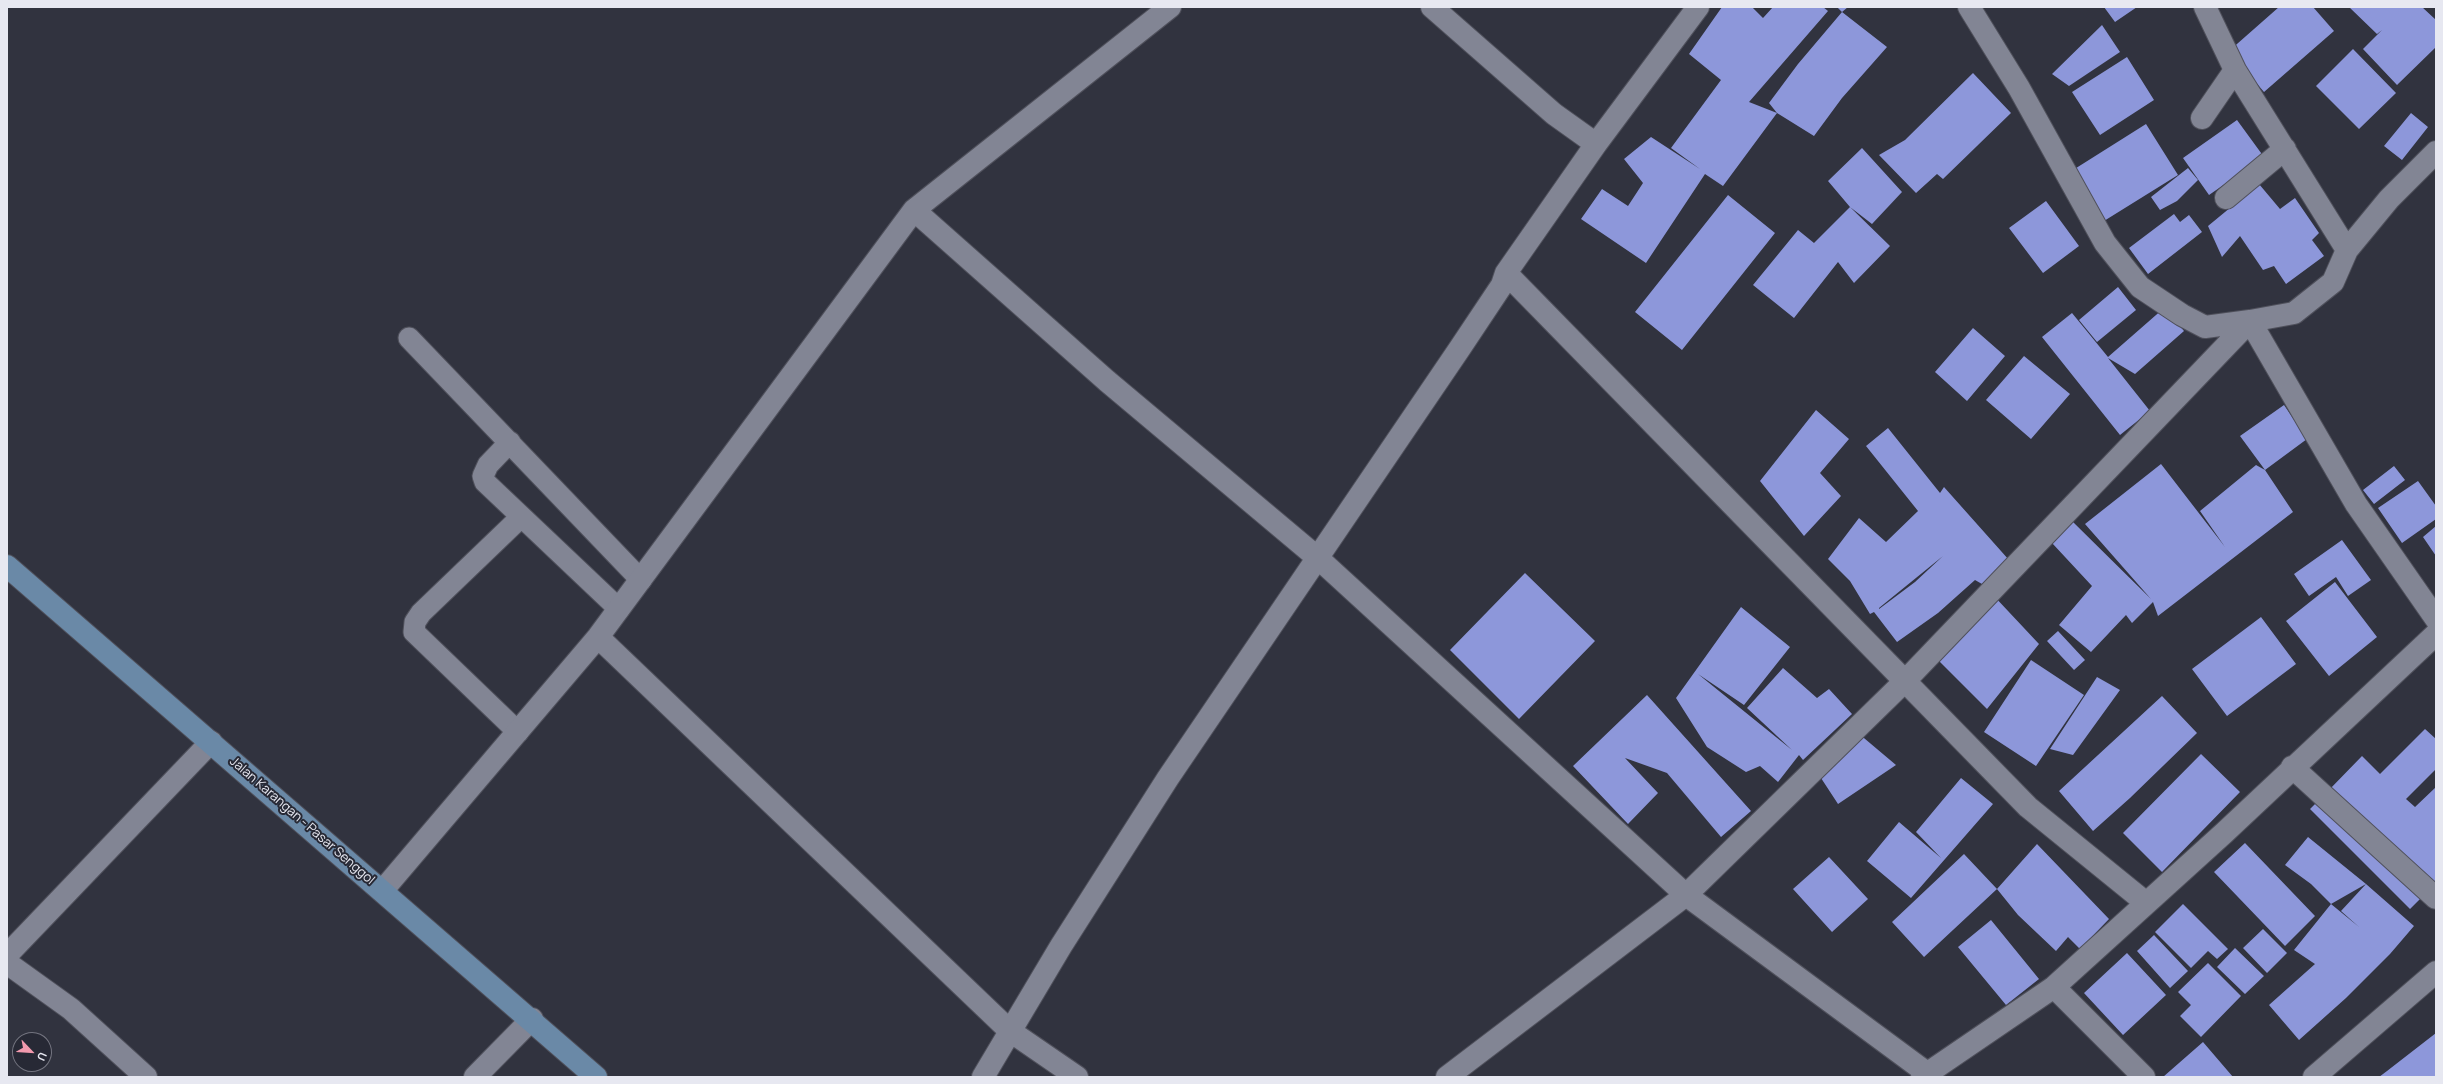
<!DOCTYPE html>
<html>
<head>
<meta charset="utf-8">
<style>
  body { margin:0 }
  #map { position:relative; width:2443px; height:1084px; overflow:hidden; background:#31333f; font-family:Manrope,sans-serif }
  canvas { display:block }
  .frame { position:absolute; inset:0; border:8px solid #e7e8f1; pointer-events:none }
  .north { position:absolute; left:12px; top:1032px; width:40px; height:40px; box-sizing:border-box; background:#272935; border:1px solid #747580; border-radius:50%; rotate:115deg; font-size:11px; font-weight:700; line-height:16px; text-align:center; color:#e7e8f1 }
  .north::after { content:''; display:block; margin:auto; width:14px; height:18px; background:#f29aae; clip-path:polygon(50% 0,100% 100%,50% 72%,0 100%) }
</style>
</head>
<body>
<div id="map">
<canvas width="2443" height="1084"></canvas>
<div class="frame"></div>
<div class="north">U</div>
</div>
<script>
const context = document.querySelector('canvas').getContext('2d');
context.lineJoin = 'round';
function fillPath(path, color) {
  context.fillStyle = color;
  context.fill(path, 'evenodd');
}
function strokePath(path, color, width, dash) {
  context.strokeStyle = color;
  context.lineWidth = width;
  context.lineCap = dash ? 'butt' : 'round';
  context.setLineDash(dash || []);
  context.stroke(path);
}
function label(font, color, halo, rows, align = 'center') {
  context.font = font + ' Manrope,sans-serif';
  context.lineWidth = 4;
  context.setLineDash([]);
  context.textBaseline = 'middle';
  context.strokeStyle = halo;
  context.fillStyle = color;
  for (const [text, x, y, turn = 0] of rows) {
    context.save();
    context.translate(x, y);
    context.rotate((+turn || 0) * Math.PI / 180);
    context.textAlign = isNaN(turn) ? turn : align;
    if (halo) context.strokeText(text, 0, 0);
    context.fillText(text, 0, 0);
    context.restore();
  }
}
const building = new Path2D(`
  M 1722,7 L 1752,7 L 1763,18 L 1773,7 L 1823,7 L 1828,11 L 1749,102 L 1777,113 L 1723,186 L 1705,174 L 1646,263 L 1581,219 L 1602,189 L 1628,206 L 1643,183 L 1624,159 L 1651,137 L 1700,169 L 1671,148 L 1721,80 L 1689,54 Z
  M 1837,7 L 1848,7 L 1842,12 Z
  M 2104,7 L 2137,7 L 2115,22 Z
  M 2279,7 L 2313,7 L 2334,31 L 2264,92 L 2229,51 Z
  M 2349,7 L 2422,7 L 2436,20 L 2436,47 L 2397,85 L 2363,49 L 2382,30 L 2377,34 Z
  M 1842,12 L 1887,47 L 1842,98 L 1814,136 L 1777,113 L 1769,103 L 1798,64 Z
  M 2102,25 L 2120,52 L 2069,86 L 2052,74 Z
  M 2353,49 L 2396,93 L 2359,129 L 2316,86 Z
  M 2127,57 L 2154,100 L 2100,135 L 2072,92 Z
  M 1973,73 L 2011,113 L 1943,179 L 1937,174 L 1916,193 L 1879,155 L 1905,140 Z
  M 2411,113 L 2428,127 L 2402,160 L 2384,146 Z
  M 2237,120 L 2264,157 L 2209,195 L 2183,158 Z
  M 2146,124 L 2178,175 L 2104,221 L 2073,170 Z
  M 1862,148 L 1902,192 L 1872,224 L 1850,207 L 1890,246 L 1854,283 L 1838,262 L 1794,318 L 1753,285 L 1798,230 L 1814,243 L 1850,207 L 1828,181 Z
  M 2188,168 L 2198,180 L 2177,201 L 2160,210 L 2151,197 Z
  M 2259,184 L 2280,209 L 2295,198 L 2319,233 L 2312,240 L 2324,256 L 2286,284 L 2274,266 L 2263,270 L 2240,236 L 2222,257 L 2208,226 Z
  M 1728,195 L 1775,233 L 1682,350 L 1635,312 Z
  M 2046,201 L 2079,246 L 2043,273 L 2009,228 Z
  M 2174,214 L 2180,222 L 2189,215 L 2202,232 L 2148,274 L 2129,248 Z
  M 2118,287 L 2136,310 L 2097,342 L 2079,320 Z
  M 2164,308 L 2184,331 L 2135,374 L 2108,358 L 2150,411 L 2120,435 L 2042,337 L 2072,313 L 2108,357 Z
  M 1973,328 L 2005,356 L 1967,401 L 1935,372 Z
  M 2024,356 L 2070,394 L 2031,439 L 1986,400 Z
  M 2284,405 L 2307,439 L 2265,470 L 2240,436 Z
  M 1816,410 L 1849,439 L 1820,473 L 1841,496 L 1804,536 L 1760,481 Z
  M 1888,428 L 1940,493 L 1944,487 L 2009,560 L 1982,584 L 1975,580 L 1938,613 L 1897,642 L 1874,612 L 1870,614 L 1850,581 L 1828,559 L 1859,518 L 1886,542 L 1918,511 L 1866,446 ZM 1943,556 L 1915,582 L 1879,609 L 1879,608 Z
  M 2161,464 L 2225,547 L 2200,511 L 2256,465 L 2265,470 L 2293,512 L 2158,616 L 2153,602 L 2132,623 L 2126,615 L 2091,652 L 2059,625 L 2092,586 L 2052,543 L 2073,522 L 2151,599 L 2085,524 Z
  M 2394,466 L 2405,480 L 2374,504 L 2363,490 Z
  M 2418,481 L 2436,506 L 2436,519 L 2402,543 L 2378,508 Z
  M 2436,526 L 2436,556 L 2423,537 Z
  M 2342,540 L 2371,580 L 2348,596 L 2336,577 L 2309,596 L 2294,574 Z
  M 1525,573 L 1595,641 L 1519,719 L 1450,650 Z
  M 2335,582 L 2377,637 L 2329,676 L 2286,621 Z
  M 1993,595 L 2039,644 L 1987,709 L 1935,657 Z
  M 1741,607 L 1790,647 L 1744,705 L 1698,674 L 1792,750 L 1747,708 L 1783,668 L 1817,698 L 1829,689 L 1852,714 L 1803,760 L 1799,755 L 1778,782 L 1760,766 L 1746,772 L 1707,747 L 1676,698 Z
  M 2261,617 L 2296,664 L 2227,716 L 2192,669 Z
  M 2058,631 L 2085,660 L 2074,670 L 2047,641 Z
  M 2031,660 L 2084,695 L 2036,766 L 1984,732 Z
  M 2097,677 L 2120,690 L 2073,755 L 2050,749 Z
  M 1647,695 L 1751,811 L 1721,837 L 1667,773 L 1625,758 L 1658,793 L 1628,824 L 1573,766 Z
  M 2162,696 L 2197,733 L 2130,798 L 2093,831 L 2059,791 Z
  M 2425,729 L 2436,739 L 2436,769 L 2406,799 L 2415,807 L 2436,787 L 2436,891 L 2328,791 L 2362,756 L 2380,774 Z
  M 1858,733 L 1896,765 L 1838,804 L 1821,778 Z
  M 2201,754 L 2240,792 L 2162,872 L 2123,833 Z
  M 1961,778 L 1993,804 L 1911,898 L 1867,861 L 1899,822 L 1941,858 L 1916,832 Z
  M 2319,800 L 2421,898 L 2410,909 L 2310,809 Z
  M 2308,837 L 2366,884 L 2331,904 L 2311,884 L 2285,865 Z
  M 2245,843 L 2315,916 L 2285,946 L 2214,872 Z
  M 2037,844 L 2109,919 L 2080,949 L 2068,937 L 2056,951 L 2018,915 L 1997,889 Z
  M 1964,854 L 1997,889 L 1924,957 L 1892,922 Z
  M 1829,857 L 1868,899 L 1832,932 L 1793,889 Z
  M 2366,884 L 2414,926 L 2390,954 L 2346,998 L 2299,1040 L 2269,1005 L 2315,964 L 2294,950 L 2331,904 L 2359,927 L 2341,911 Z
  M 2183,904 L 2228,949 L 2217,959 L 2208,951 L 2191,968 L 2155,932 Z
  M 1991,920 L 2039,979 L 2006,1005 L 1958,947 Z
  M 2263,929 L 2287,953 L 2267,973 L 2243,948 Z
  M 2154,935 L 2188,971 L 2170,988 L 2137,951 Z
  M 2235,948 L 2264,976 L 2245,994 L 2217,967 Z
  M 2127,953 L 2166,995 L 2123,1035 L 2084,993 Z
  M 2208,963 L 2241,996 L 2201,1037 L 2180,1016 L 2191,1005 L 2178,992 Z
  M 2436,1033 L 2436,1077 L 2379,1077 L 2387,1071 Z
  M 2203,1042 L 2233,1077 L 2163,1077 Z`);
const service = new Path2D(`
  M 409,338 L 641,580
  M 510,442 L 488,465 L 483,476 L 485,482 L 619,609
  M 518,732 L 414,632 L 415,622 L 421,613 L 521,517`);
const minor = new Path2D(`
  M 1432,7 L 1554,114 L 1596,144
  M 1969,7 L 2019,88 L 2105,243 L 2140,287 L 2182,315 L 2205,327 L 2250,321 L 2356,504 L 2436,619
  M 2205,7 L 2235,70 L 2347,250
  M 2202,118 L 2235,70
  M 2226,198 L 2285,149
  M 914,210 L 1107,381 L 1319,559 L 1686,895 L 1927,1073
  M 1506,273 L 2028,807 L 2145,902
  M 598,637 L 1010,1031 L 1077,1077
  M 2292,767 L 2436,898
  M 383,890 L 598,637 L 914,210 L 1170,7
  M 7,955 L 211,742
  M 7,963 L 71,1009 L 146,1077
  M 2054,987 L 2144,1077
  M 475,1077 L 532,1019
  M 983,1077 L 1061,946 L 1168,778 L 1460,348 L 1502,285 L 1506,273 L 1596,144 L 1698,7
  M 1447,1077 L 1686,895 L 1905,681 L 2250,321 L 2294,313 L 2333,282 L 2347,250 L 2389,199 L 2436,152
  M 1922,1077 L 2054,987 L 2224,833 L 2436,634
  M 2314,1077 L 2436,972`);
const secondary = new Path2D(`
  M 7,566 L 596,1077`);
const streetNames = [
  ["Jalan Karangan - Pasar Senggol",302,821,41]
];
fillPath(building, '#8d97da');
strokePath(service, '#4f505b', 23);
strokePath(minor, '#4f505b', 24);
strokePath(secondary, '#4f505b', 24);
strokePath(service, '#828594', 21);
strokePath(minor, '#828594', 22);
strokePath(secondary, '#6a89a7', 22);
label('13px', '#e7e8f1', '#272935', streetNames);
</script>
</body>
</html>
